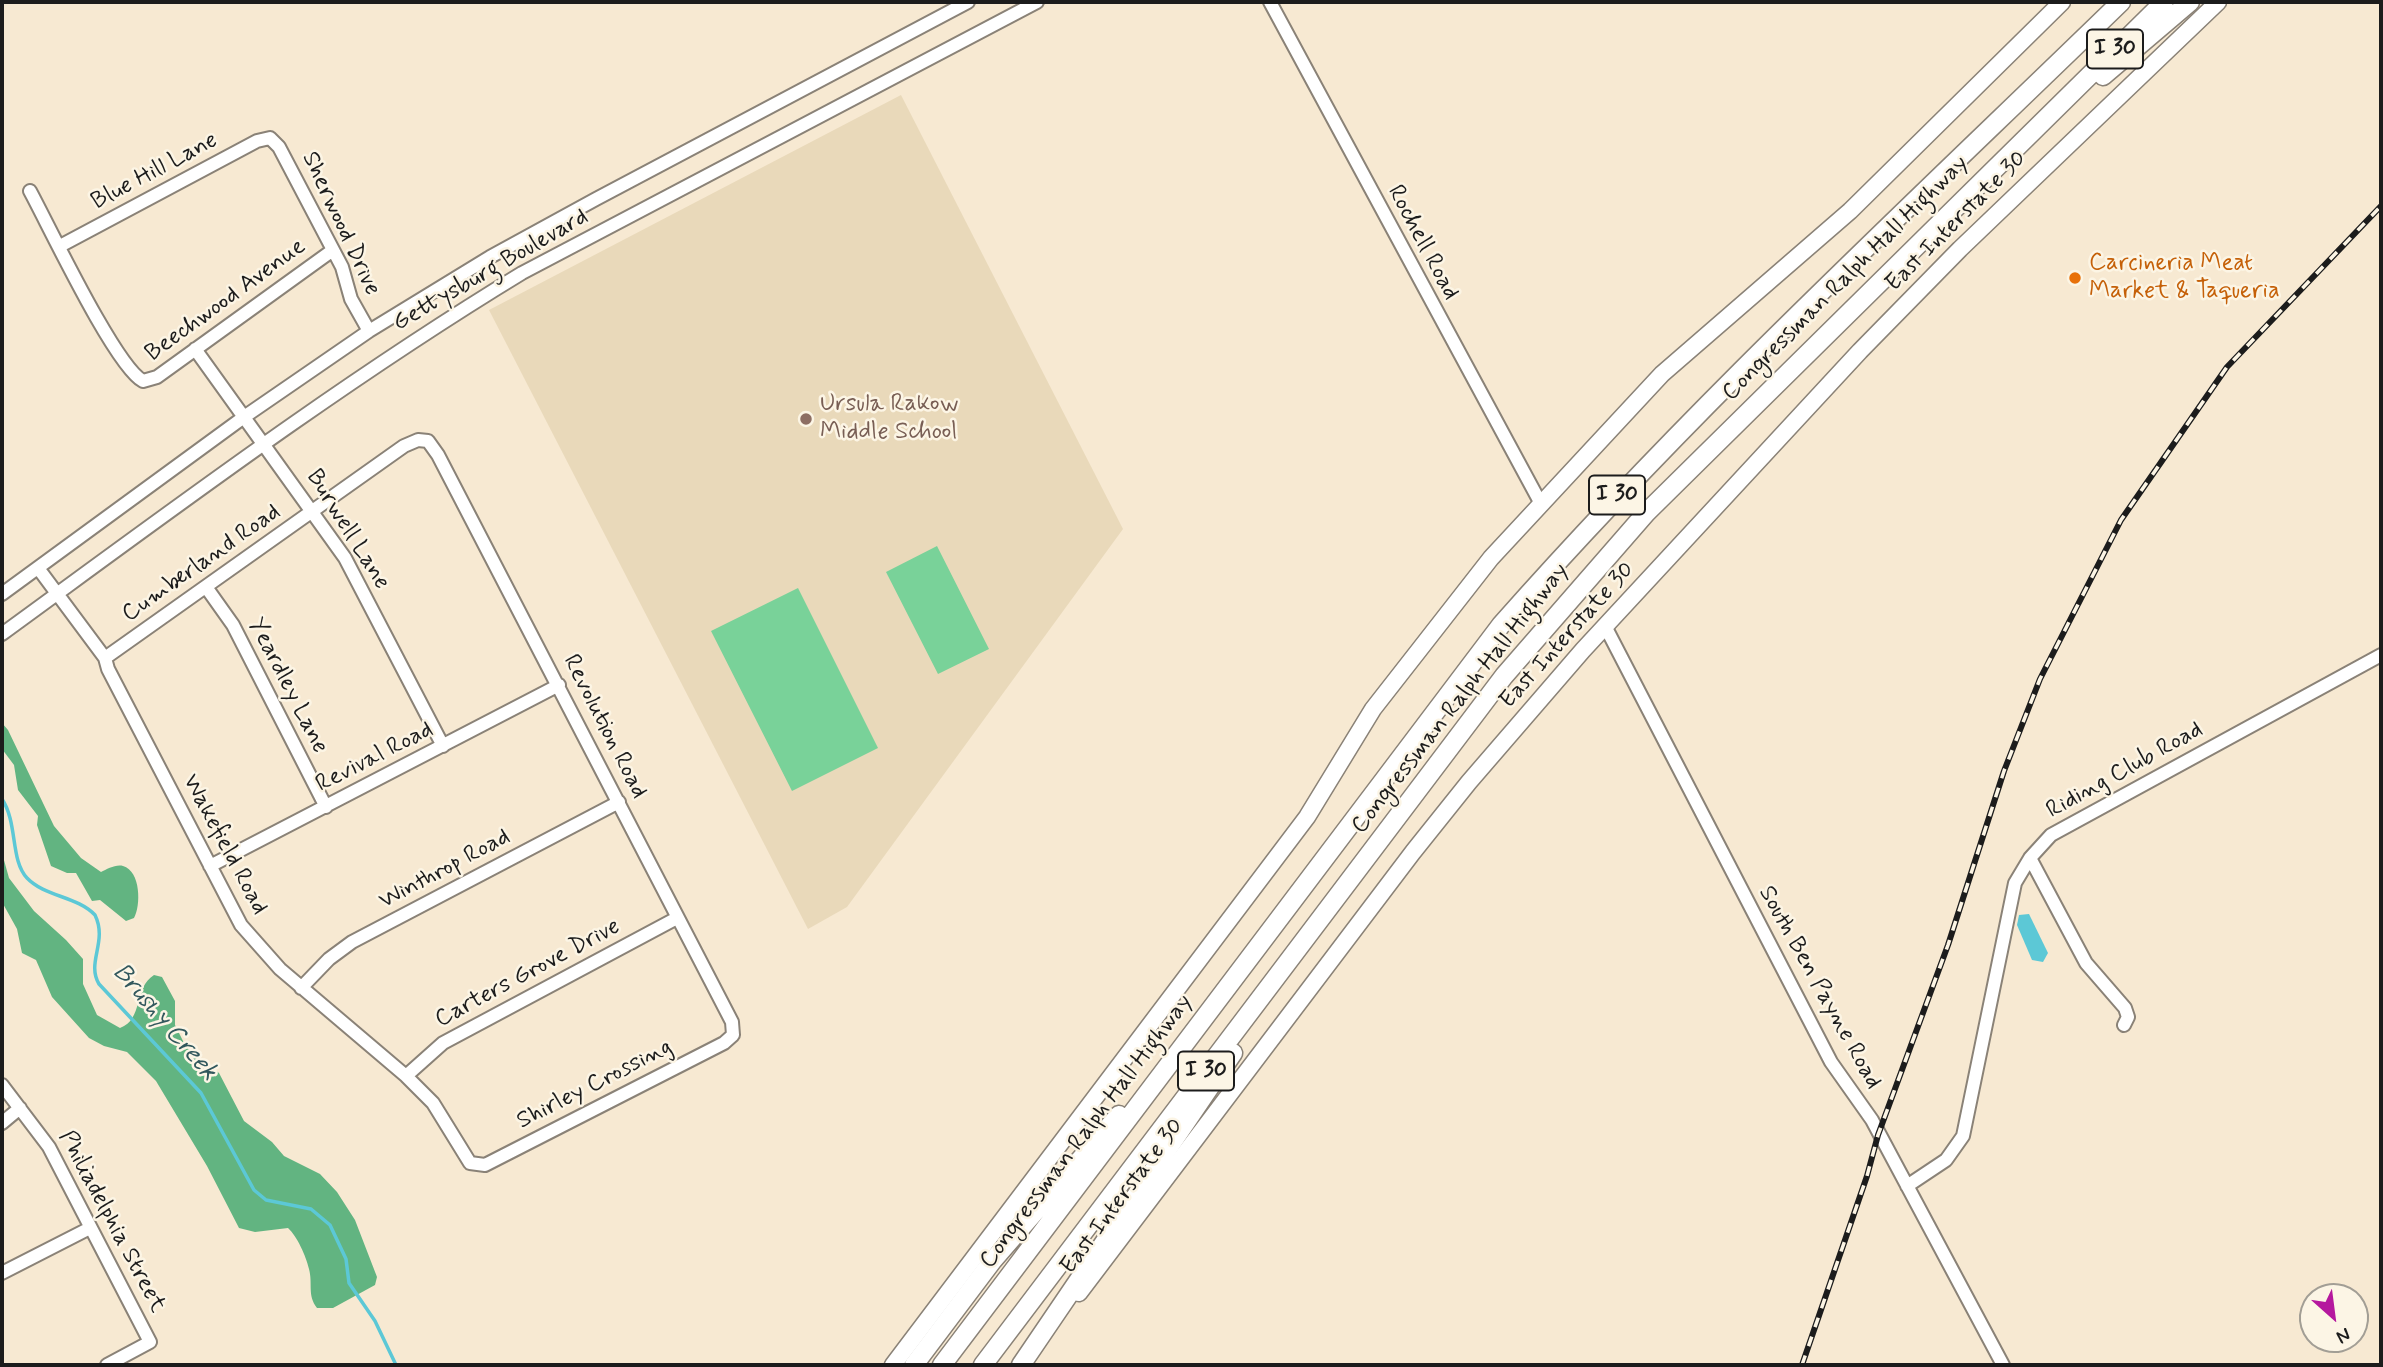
<!DOCTYPE html>
<html>
<head>
<meta charset="utf-8">
<style>
  body { margin:0 }
  #map { position:relative; width:2383px; height:1367px; overflow:hidden; background:#f7e9d2; font-family:Mynerve,sans-serif }
  canvas { display:block }
  .frame { position:absolute; inset:0; border:4px solid #1c1c1c; pointer-events:none }
  .north { position:absolute; left:2299px; top:1283px; width:70px; height:70px; box-sizing:border-box; background:#fcf5e5; border:2px solid #a29e95; border-radius:50%; rotate:152deg; font-size:19px; font-weight:700; line-height:28px; text-align:center; color:#1c1c1c }
  .north::after { content:''; display:block; margin:auto; width:24px; height:32px; background:#b5179e; clip-path:polygon(50% 0,100% 100%,50% 72%,0 100%) }
</style>
</head>
<body>
<div id="map">
<canvas width="2383" height="1367"></canvas>
<div class="frame"></div>
<div class="north">N</div>
</div>
<script>
const context = document.querySelector('canvas').getContext('2d');
context.lineJoin = 'round';
function fillPath(path, color) {
  context.fillStyle = color;
  context.fill(path, 'evenodd');
}
function strokePath(path, color, width, dash) {
  context.strokeStyle = color;
  context.lineWidth = width;
  context.lineCap = dash ? 'butt' : 'round';
  context.setLineDash(dash || []);
  context.stroke(path);
}
function label(font, color, halo, rows, align = 'center') {
  context.font = font + ' Mynerve,sans-serif';
  context.lineWidth = 5;
  context.setLineDash([]);
  context.textBaseline = 'middle';
  context.strokeStyle = halo;
  context.fillStyle = color;
  for (const [text, x, y, turn = 0] of rows) {
    context.save();
    context.translate(x, y);
    context.rotate((+turn || 0) * Math.PI / 180);
    context.textAlign = isNaN(turn) ? turn : align;
    if (halo) context.strokeText(text, 0, 0);
    context.fillText(text, 0, 0);
    context.restore();
  }
}
const built = new Path2D(`
  M 901,95 L 1123,529 L 847,907 L 808,929 L 489,310 Z`);
const green = new Path2D(`
  M 937,546 L 989,649 L 938,674 L 886,572 Z
  M 798,588 L 878,748 L 792,791 L 711,631 Z`);
const forest = new Path2D(`
  M 2,723 L 8,730 L 54,826 L 81,858 L 101,872 C 107,869 116,864 123,866 C 141,871 141,906 134,918 L 126,921 L 100,900 L 92,901 L 76,873 L 67,873 L 51,866 L 37,825 L 38,816 L 18,790 L 14,765 L 2,749 Z
  M 2,853 L 9,878 L 34,911 L 66,940 L 83,959 L 83,984 L 97,1015 L 120,1028 C 144,1019 133,988 154,975 L 162,977 L 175,1001 L 175,1025 L 186,1047 L 219,1073 L 244,1121 L 272,1142 L 284,1156 L 320,1174 L 337,1192 L 355,1220 L 377,1277 L 375,1285 L 333,1308 L 317,1308 C 307,1295 313,1284 309,1269 C 306,1256 297,1236 288,1228 L 255,1232 L 239,1228 L 207,1166 L 156,1081 L 127,1052 L 104,1046 L 89,1038 L 52,997 L 36,960 L 22,953 L 17,929 L 2,902 Z`);
const water = new Path2D(`
  M 2029,914 L 2048,953 L 2043,962 L 2032,960 L 2017,925 L 2019,915 Z`);
const stream = new Path2D(`
  M 2,799 C 18,823 10,860 27,878 C 45,897 77,896 95,915 C 108,942 86,962 99,984 L 201,1093 L 254,1190 L 266,1200 L 311,1209 L 330,1225 L 346,1259 L 349,1283 L 375,1321 L 396,1365`);
const minor = new Path2D(`
  M 1270,2 L 1540,502
  M 30,191 C 49,226 115,366 143,381 L 157,377 L 333,250
  M 60,246 L 257,141 L 270,138 L 279,147 L 342,267 L 351,299 L 369,331
  M 195,349 L 345,558 L 443,746
  M 38,568 L 105,658 L 108,669 L 241,925 L 280,969 L 406,1076 L 433,1103 L 470,1163 L 485,1165 L 724,1043 L 733,1035 L 732,1022 L 438,455 L 428,441 L 418,440 L 404,446 L 105,658
  M 206,587 L 233,625 L 326,807
  M 2,594 L 244,417 L 369,331 L 490,257 L 596,199 L 968,2
  M 1605,626 L 1831,1062 L 1872,1120 L 2003,1365
  M 2,634 C 172,510 341,383 522,273 L 1037,2
  M 2030,858 L 2086,963 L 2125,1008 L 2128,1017 L 2124,1025
  M 210,866 L 559,685
  M 301,988 L 329,959 L 352,942 L 619,802
  M 406,1076 L 443,1043 L 677,918
  M 2,1085 L 49,1147 L 150,1342 L 107,1365
  M 2,1123 L 20,1108
  M 1907,1186 L 1946,1160 L 1963,1136 L 2015,883 L 2030,858 L 2051,835 L 2381,655
  M 2,1273 L 90,1228`);
const major = new Path2D(`
  M 1079,1293 L 1413,852 L 1469,782 L 1583,650 L 1860,351 L 1960,249 L 2218,2
  M 893,1365 L 1307,817 L 1373,709 L 1491,558 L 1662,374 L 1850,211 L 2062,2`);
const highway = new Path2D(`
  M 2103,76 L 2190,2
  M 914,1365 L 993,1260 L 1119,1115
  M 942,1365 L 1501,625 C 1695,405 1911,206 2121,2
  M 983,1365 L 1504,676 L 1646,513 L 2164,2
  M 1021,1365 L 1233,1053`);
const rail = new Path2D(`
  M 1802,1365 L 1867,1176 L 1878,1135 L 1948,945 L 2004,771 L 2040,679 L 2121,520 L 2227,367 L 2381,206`);
const markers = [
  [2075,278,7,"#e8710a"],
  [806,419,7,"#8d6e63"]
];
const shields = [
  [2115,49,56],
  [1617,495,56],
  [1206,1071,56]
];
const shieldNames = [
  ["I 30",2115,49],
  ["I 30",1617,495],
  ["I 30",1206,1071]
];
const streetNames = [
  ["Blue Hill Lane",155,172,-28],
  ["East Interstate 30",1957,222,-45],
  ["Sherwood Drive",340,224,65],
  ["Rochell Road",1422,243,62],
  ["Gettysburg Boulevard",491,271,-30],
  ["Congressman Ralph Hall Highway",1846,279,-45],
  ["Beechwood Avenue",226,301,-36],
  ["Burwell Lane",347,530,58],
  ["Cumberland Road",202,564,-35],
  ["East Interstate 30",1568,636,-48],
  ["Yeardley Lane",287,686,63],
  ["Congressman Ralph Hall Highway",1461,699,-52],
  ["Revolution Road",604,727,63],
  ["Revival Road",375,758,-27],
  ["Riding Club Road",2125,771,-29],
  ["Wakefield Road",224,845,62],
  ["Winthrop Road",445,870,-28],
  ["Carters Grove Drive",528,974,-28],
  ["South Ben Payne Road",1819,988,61],
  ["Shirley Crossing",595,1085,-27],
  ["Congressman Ralph Hall Highway",1087,1132,-53],
  ["East Interstate 30",1123,1197,-53],
  ["Philiadelphia Street",111,1222,62]
];
const foodNames = [
  ["Carcineria Meat",2089,264],
  ["Market & Taqueria",2089,292]
];
const educationNames = [
  ["Ursula Rakow",820,405],
  ["Middle School",820,433]
];
const waterNames = [
  ["Brushy Creek",164,1023,49]
];
fillPath(built, '#e9d9ba');
fillPath(green, '#79d299');
fillPath(forest, '#62b481');
fillPath(water, '#5cc8d6');
strokePath(stream, '#5cc8d6', 3.5);
strokePath(minor, '#8a8277', 16);
strokePath(major, '#8a8277', 19);
strokePath(highway, '#8a8277', 21);
strokePath(minor, '#fff', 12);
strokePath(major, '#fff', 16);
strokePath(highway, '#fff', 18);
strokePath(rail, '#1c1c1c', 6);
strokePath(rail, '#fcf5e5', 3.5, [10]);
for (const [x, y, r, color] of markers) {
  const dot = new Path2D();
  dot.arc(x, y, r, 0, 2 * Math.PI);
  context.fillStyle = color;
  context.fill(dot);
  strokePath(dot, '#fcf5e5', 2.5);
}
for (const [x, y, w] of shields) {
  const box = new Path2D();
  box.roundRect(x - w / 2, y - 19.5, w, 39, 5);
  context.fillStyle = '#fcf5e5';
  context.fill(box);
  strokePath(box, '#1c1c1c', 2);
}
label('bold 23px', '#1c1c1c', null, shieldNames);
label('24px', '#1c1c1c', '#fcf5e5', streetNames);
label('24px', '#c56008', '#fcf5e5', foodNames, 'left');
label('24px', '#785e54', '#fcf5e5', educationNames, 'left');
label('italic 26px', '#32585d', '#fcf5e5', waterNames);
</script>
</body>
</html>
